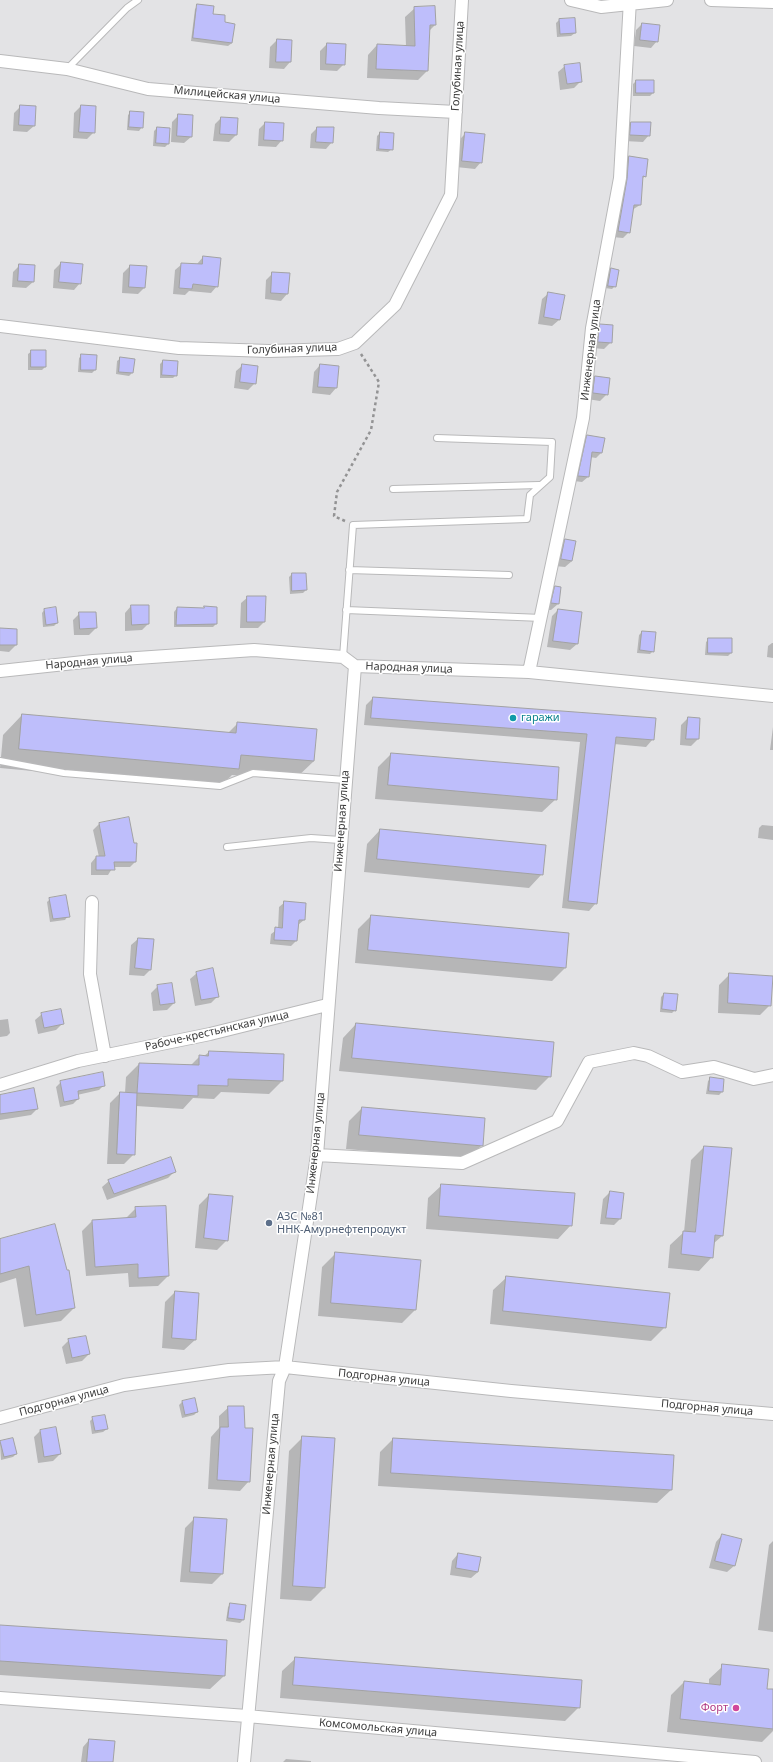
<!DOCTYPE html>
<html>
<head>
<meta charset="utf-8">
<style>
  body { margin:0 }
  canvas { display:block; background:#e3e3e5 }
</style>
</head>
<body>
<canvas width="773" height="1762"></canvas>
<script>
const context = document.querySelector('canvas').getContext('2d');
context.lineJoin = 'round';
function fillPath(path, color) {
  context.fillStyle = color;
  context.fill(path, 'evenodd');
}
function strokePath(path, color, width, dash) {
  context.strokeStyle = color;
  context.lineWidth = width;
  context.lineCap = dash ? 'butt' : 'round';
  context.setLineDash(dash || []);
  context.stroke(path);
}
function label(font, color, halo, rows, align = 'center') {
  context.font = font + ' "Noto Sans",sans-serif';
  context.lineWidth = 3;
  context.setLineDash([]);
  context.textBaseline = 'middle';
  context.strokeStyle = halo;
  context.fillStyle = color;
  for (const [text, x, y, turn = 0] of rows) {
    context.save();
    context.translate(x, y);
    context.rotate((+turn || 0) * Math.PI / 180);
    context.textAlign = isNaN(turn) ? turn : align;
    if (halo) context.strokeText(text, 0, 0);
    context.fillText(text, 0, 0);
    context.restore();
  }
}
const shadow = new Path2D(`
  M 198,6 L 223,23 L 232,43 L 228,46 L 191,41 L 195,9 Z
  M 415,8 L 435,25 L 429,31 L 427,71 L 418,80 L 367,78 L 368,55 L 377,45 L 406,47 L 405,17 Z
  M 559,20 L 575,33 L 571,36 L 557,37 L 556,23 Z
  M 642,24 L 657,41 L 651,48 L 634,46 L 636,30 Z
  M 277,40 L 291,41 L 290,62 L 284,69 L 269,68 L 270,47 Z
  M 327,44 L 344,64 L 337,71 L 320,70 L 320,51 Z
  M 565,66 L 581,81 L 574,88 L 560,90 L 558,72 Z
  M 636,81 L 653,93 L 650,96 L 633,96 L 633,84 Z
  M 21,106 L 34,126 L 27,132 L 13,131 L 14,113 Z
  M 81,106 L 94,132 L 87,139 L 73,138 L 74,113 Z
  M 131,112 L 142,127 L 139,131 L 127,130 L 128,115 Z
  M 179,115 L 191,137 L 184,143 L 171,142 L 172,122 Z
  M 221,118 L 237,119 L 236,135 L 229,142 L 213,141 L 215,124 Z
  M 265,123 L 282,140 L 276,147 L 258,146 L 259,129 Z
  M 631,123 L 649,135 L 643,142 L 624,141 L 625,129 Z
  M 157,128 L 168,144 L 165,147 L 153,146 L 154,131 Z
  M 317,128 L 332,142 L 326,149 L 310,148 L 311,134 Z
  M 380,133 L 392,149 L 388,152 L 376,151 L 377,136 Z
  M 466,133 L 481,162 L 475,169 L 456,167 L 459,140 Z
  M 629,157 L 645,176 L 642,179 L 640,205 L 632,210 L 629,232 L 623,238 L 612,237 L 623,163 Z
  M 203,257 L 217,286 L 211,293 L 189,291 L 185,295 L 173,294 L 175,270 L 182,264 L 197,264 Z
  M 61,263 L 80,283 L 74,290 L 53,288 L 54,270 Z
  M 20,265 L 33,282 L 26,288 L 12,287 L 13,272 Z
  M 130,266 L 145,287 L 138,294 L 122,293 L 123,273 Z
  M 611,269 L 615,286 L 612,289 L 605,288 L 608,272 Z
  M 273,273 L 287,294 L 281,301 L 265,299 L 266,280 Z
  M 549,293 L 559,320 L 552,326 L 538,324 L 542,299 Z
  M 601,325 L 611,342 L 604,349 L 592,348 L 594,332 Z
  M 32,351 L 45,367 L 42,370 L 28,370 L 28,354 Z
  M 82,355 L 96,356 L 95,370 L 92,373 L 78,372 L 79,358 Z
  M 121,358 L 132,373 L 129,376 L 116,374 L 117,361 Z
  M 163,361 L 176,375 L 173,378 L 160,378 L 160,364 Z
  M 243,365 L 255,383 L 248,390 L 234,388 L 236,371 Z
  M 320,365 L 336,388 L 330,395 L 312,393 L 314,372 Z
  M 595,377 L 607,394 L 600,401 L 587,399 L 588,384 Z
  M 587,436 L 604,439 L 601,453 L 596,458 L 590,457 L 588,477 L 582,482 L 574,481 L 582,441 Z
  M 565,540 L 572,561 L 565,567 L 555,566 L 559,547 Z
  M 292,574 L 305,574 L 306,590 L 303,593 L 290,594 L 289,577 Z
  M 555,587 L 558,604 L 551,610 L 545,610 L 549,594 Z
  M 248,597 L 264,622 L 258,628 L 240,628 L 241,603 Z
  M 131,606 L 148,624 L 142,630 L 125,631 L 125,613 Z
  M 177,608 L 216,608 L 216,624 L 213,627 L 174,627 L 174,612 Z
  M 45,609 L 57,623 L 54,626 L 43,627 L 42,613 Z
  M 558,610 L 581,613 L 577,644 L 570,650 L 547,647 L 552,616 Z
  M 80,613 L 96,628 L 89,635 L 74,635 L 73,620 Z
  M 0,629 L 16,645 L 9,652 L 0,651 Z
  M 642,632 L 653,651 L 650,654 L 637,653 L 639,635 Z
  M 709,639 L 731,653 L 728,656 L 705,655 L 706,642 Z
  M 772,643 L 773,643 L 773,658 L 767,657 L 768,646 Z
  M 373,698 L 655,719 L 653,739 L 646,747 L 614,744 L 596,903 L 589,911 L 562,908 L 580,742 L 364,725 L 366,705 Z
  M 22,715 L 227,734 L 238,723 L 314,761 L 294,780 L 232,775 L 219,788 L 0,768 L 3,735 Z
  M 688,718 L 698,739 L 691,746 L 680,745 L 681,725 Z
  M 773,727 L 773,750 L 770,750 Z
  M 391,754 L 556,799 L 542,812 L 375,799 L 378,767 Z
  M 128,818 L 135,862 L 130,867 L 113,867 L 108,875 L 91,875 L 91,863 L 96,857 L 99,857 L 93,830 L 99,824 Z
  M 762,825 L 773,826 L 773,840 L 758,838 L 759,828 Z
  M 380,830 L 542,874 L 529,888 L 364,872 L 367,844 Z
  M 50,899 L 68,916 L 65,920 L 50,922 L 47,902 Z
  M 285,902 L 304,920 L 298,925 L 296,941 L 291,946 L 270,944 L 271,934 L 278,929 L 279,907 Z
  M 371,916 L 565,968 L 552,981 L 355,963 L 358,929 Z
  M 138,939 L 151,969 L 144,976 L 129,975 L 131,945 Z
  M 197,973 L 217,997 L 211,1003 L 195,1006 L 190,979 Z
  M 730,974 L 770,1005 L 760,1015 L 718,1013 L 719,985 Z
  M 158,986 L 174,1003 L 167,1010 L 153,1011 L 151,993 Z
  M 664,994 L 675,1010 L 672,1013 L 660,1012 L 661,997 Z
  M 42,1014 L 63,1023 L 56,1030 L 38,1034 L 35,1020 Z
  M 8,1019 L 10,1033 L 7,1036 L 0,1037 L 0,1020 Z
  M 356,1024 L 550,1076 L 536,1090 L 339,1071 L 343,1038 Z
  M 209,1052 L 282,1081 L 269,1094 L 221,1092 L 214,1099 L 193,1098 L 183,1109 L 136,1106 L 134,1154 L 124,1164 L 107,1164 L 110,1103 L 120,1093 L 125,1093 L 126,1077 L 139,1064 L 190,1066 L 200,1056 L 204,1056 Z
  M 711,1078 L 722,1092 L 719,1095 L 706,1094 L 708,1081 Z
  M 61,1082 L 104,1085 L 99,1090 L 77,1095 L 78,1099 L 73,1104 L 60,1107 L 56,1087 Z
  M 0,1096 L 37,1109 L 31,1115 L 0,1120 Z
  M 362,1108 L 482,1145 L 468,1159 L 346,1149 L 349,1121 Z
  M 704,1147 L 722,1236 L 713,1244 L 712,1257 L 699,1271 L 668,1268 L 670,1245 L 684,1232 L 691,1160 Z
  M 175,1171 L 168,1178 L 107,1200 L 102,1187 L 109,1181 Z
  M 442,1185 L 571,1225 L 558,1239 L 426,1229 L 428,1198 Z
  M 610,1192 L 620,1219 L 614,1225 L 600,1224 L 603,1199 Z
  M 209,1195 L 227,1240 L 217,1250 L 195,1248 L 199,1205 Z
  M 136,1208 L 168,1276 L 158,1286 L 129,1287 L 128,1273 L 86,1276 L 82,1231 L 92,1221 L 125,1219 Z
  M 54,1225 L 74,1308 L 61,1321 L 24,1327 L 16,1278 L 0,1283 L 0,1240 Z
  M 336,1253 L 420,1261 L 415,1310 L 402,1323 L 318,1316 L 322,1267 Z
  M 507,1277 L 665,1327 L 651,1341 L 490,1324 L 493,1290 Z
  M 175,1292 L 195,1340 L 184,1350 L 162,1348 L 165,1302 Z
  M 69,1340 L 89,1354 L 82,1361 L 66,1364 L 62,1347 Z
  M 182,1402 L 197,1412 L 194,1415 L 182,1418 L 179,1405 Z
  M 229,1407 L 244,1429 L 249,1481 L 240,1491 L 208,1489 L 211,1437 L 219,1428 L 219,1416 Z
  M 93,1418 L 107,1429 L 103,1432 L 92,1434 L 90,1421 Z
  M 40,1431 L 60,1454 L 53,1461 L 38,1463 L 34,1437 Z
  M 302,1438 L 324,1588 L 311,1601 L 280,1599 L 289,1451 Z
  M 13,1439 L 16,1454 L 13,1457 L 1,1460 L 0,1443 Z
  M 393,1439 L 671,1490 L 657,1503 L 378,1486 L 380,1452 Z
  M 195,1518 L 226,1520 L 222,1574 L 212,1584 L 180,1582 L 185,1528 Z
  M 722,1535 L 734,1566 L 727,1572 L 709,1568 L 716,1542 Z
  M 773,1541 L 773,1632 L 758,1630 L 769,1545 Z
  M 458,1554 L 478,1572 L 471,1578 L 450,1575 L 452,1561 Z
  M 231,1604 L 243,1620 L 240,1623 L 226,1621 L 228,1607 Z
  M 0,1626 L 224,1676 L 210,1689 L 0,1675 Z
  M 296,1658 L 579,1707 L 565,1721 L 280,1698 L 282,1671 Z
  M 723,1666 L 766,1690 L 773,1690 L 773,1731 L 762,1742 L 667,1732 L 671,1695 L 684,1682 L 709,1684 L 709,1679 Z
  M 89,1740 L 112,1762 L 81,1762 L 83,1747 Z
  M 286,1759 L 311,1761 L 311,1762 L 283,1762 Z`);
const building = new Path2D(`
  M 197,4 L 214,6 L 213,14 L 225,15 L 225,22 L 235,24 L 232,43 L 193,38 Z
  M 435,6 L 436,25 L 430,25 L 428,71 L 376,69 L 377,44 L 415,46 L 414,7 Z
  M 575,18 L 576,33 L 560,34 L 559,19 Z
  M 642,23 L 660,25 L 658,42 L 640,40 Z
  M 277,39 L 292,40 L 291,62 L 276,62 Z
  M 327,43 L 346,44 L 345,65 L 326,64 Z
  M 580,63 L 582,82 L 567,84 L 564,65 Z
  M 636,80 L 654,80 L 654,93 L 636,93 Z
  M 20,105 L 36,106 L 35,126 L 19,125 Z
  M 81,105 L 96,106 L 95,133 L 79,132 Z
  M 130,111 L 144,112 L 143,128 L 129,127 Z
  M 178,114 L 193,115 L 192,137 L 177,136 Z
  M 221,117 L 238,118 L 237,135 L 220,134 Z
  M 265,122 L 284,123 L 283,141 L 264,140 Z
  M 631,122 L 651,122 L 650,136 L 630,135 Z
  M 157,127 L 170,128 L 169,144 L 156,143 Z
  M 317,127 L 334,127 L 333,143 L 316,142 Z
  M 380,132 L 394,133 L 393,150 L 379,149 Z
  M 465,132 L 485,134 L 482,163 L 462,161 Z
  M 629,156 L 648,159 L 646,177 L 643,176 L 641,205 L 634,205 L 630,233 L 618,231 L 627,179 Z
  M 203,256 L 221,258 L 218,287 L 193,284 L 192,289 L 179,288 L 181,263 L 202,264 Z
  M 61,262 L 83,264 L 81,284 L 59,282 Z
  M 19,264 L 35,265 L 34,282 L 18,281 Z
  M 130,265 L 147,266 L 145,288 L 129,287 Z
  M 611,268 L 619,270 L 616,287 L 608,286 Z
  M 272,272 L 290,273 L 288,294 L 271,293 Z
  M 548,292 L 565,295 L 560,320 L 544,317 Z
  M 600,324 L 613,325 L 612,343 L 598,342 Z
  M 31,350 L 46,350 L 46,367 L 31,367 Z
  M 81,354 L 97,355 L 96,370 L 81,370 Z
  M 120,357 L 135,359 L 133,373 L 119,372 Z
  M 163,360 L 178,361 L 177,376 L 162,375 Z
  M 242,364 L 258,366 L 256,384 L 240,382 Z
  M 320,364 L 339,366 L 337,388 L 318,387 Z
  M 595,376 L 610,378 L 608,395 L 593,393 Z
  M 587,435 L 605,438 L 602,453 L 592,452 L 589,477 L 578,476 Z
  M 565,539 L 576,541 L 572,561 L 561,559 Z
  M 292,573 L 306,573 L 307,590 L 292,591 Z
  M 555,586 L 561,587 L 559,604 L 551,603 Z
  M 247,596 L 266,596 L 265,622 L 247,622 Z
  M 131,605 L 149,605 L 149,624 L 132,625 Z
  M 204,606 L 217,607 L 217,624 L 176,625 L 177,607 L 204,608 Z
  M 56,607 L 58,623 L 46,625 L 44,609 Z
  M 558,609 L 582,612 L 578,644 L 553,641 Z
  M 79,612 L 96,612 L 97,628 L 80,629 Z
  M 0,628 L 17,629 L 17,645 L 0,645 Z
  M 642,631 L 656,632 L 654,652 L 640,650 Z
  M 708,638 L 732,638 L 732,653 L 708,653 Z
  M 373,697 L 656,718 L 654,740 L 616,737 L 597,904 L 568,901 L 587,734 L 371,718 Z
  M 22,714 L 236,733 L 237,722 L 317,729 L 314,761 L 241,755 L 239,769 L 19,749 Z
  M 688,717 L 700,718 L 699,739 L 686,739 Z
  M 391,753 L 559,767 L 557,800 L 388,785 Z
  M 129,817 L 134,843 L 137,843 L 136,862 L 114,862 L 115,870 L 96,870 L 96,856 L 105,856 L 99,823 Z
  M 380,829 L 546,845 L 543,875 L 377,859 Z
  M 66,895 L 70,917 L 53,919 L 49,898 Z
  M 284,901 L 306,903 L 305,920 L 299,920 L 297,941 L 274,940 L 275,927 L 282,928 Z
  M 371,915 L 569,933 L 566,968 L 368,950 Z
  M 138,938 L 154,939 L 151,970 L 135,968 Z
  M 213,968 L 219,997 L 201,1000 L 196,972 Z
  M 729,973 L 773,976 L 771,1006 L 728,1003 Z
  M 172,983 L 175,1003 L 160,1005 L 157,985 Z
  M 664,993 L 678,994 L 676,1011 L 662,1009 Z
  M 61,1009 L 64,1024 L 44,1028 L 41,1013 Z
  M 356,1023 L 554,1042 L 551,1077 L 352,1058 Z
  M 209,1051 L 284,1054 L 283,1081 L 228,1079 L 228,1086 L 198,1085 L 198,1096 L 137,1093 L 139,1063 L 199,1065 L 199,1055 L 208,1056 Z
  M 103,1072 L 105,1086 L 78,1091 L 79,1099 L 64,1102 L 60,1081 Z
  M 710,1077 L 724,1079 L 723,1092 L 709,1091 Z
  M 34,1088 L 38,1109 L 0,1114 L 0,1095 Z
  M 120,1092 L 137,1093 L 135,1155 L 117,1154 Z
  M 362,1107 L 485,1118 L 483,1146 L 359,1135 Z
  M 704,1146 L 732,1148 L 723,1236 L 715,1235 L 713,1258 L 681,1254 L 683,1231 L 695,1232 Z
  M 171,1157 L 176,1172 L 114,1194 L 108,1180 Z
  M 441,1184 L 575,1193 L 572,1226 L 439,1216 Z
  M 610,1191 L 624,1193 L 621,1219 L 606,1218 Z
  M 209,1194 L 233,1196 L 228,1241 L 204,1238 Z
  M 166,1206 L 169,1276 L 138,1278 L 138,1264 L 95,1267 L 92,1220 L 136,1217 L 135,1207 Z
  M 55,1224 L 67,1270 L 69,1270 L 75,1308 L 36,1315 L 29,1266 L 0,1274 L 0,1239 Z
  M 335,1252 L 421,1260 L 416,1310 L 331,1303 Z
  M 506,1276 L 670,1293 L 666,1328 L 503,1311 Z
  M 175,1291 L 199,1293 L 196,1340 L 172,1338 Z
  M 86,1336 L 90,1354 L 72,1358 L 68,1339 Z
  M 195,1398 L 198,1412 L 185,1415 L 182,1401 Z
  M 228,1406 L 244,1406 L 245,1428 L 253,1428 L 250,1482 L 217,1480 L 220,1427 L 228,1427 Z
  M 105,1415 L 108,1429 L 95,1431 L 92,1417 Z
  M 56,1427 L 61,1454 L 44,1457 L 40,1430 Z
  M 302,1436 L 335,1438 L 325,1588 L 293,1586 Z
  M 13,1438 L 17,1454 L 4,1457 L 0,1441 Z
  M 393,1438 L 674,1455 L 672,1490 L 391,1473 Z
  M 194,1517 L 227,1519 L 223,1574 L 190,1572 Z
  M 722,1534 L 742,1539 L 735,1566 L 715,1561 Z
  M 458,1553 L 481,1557 L 478,1572 L 456,1568 Z
  M 230,1603 L 246,1605 L 244,1620 L 228,1618 Z
  M 0,1625 L 227,1640 L 225,1676 L 0,1661 Z
  M 295,1657 L 582,1680 L 580,1708 L 293,1685 Z
  M 722,1664 L 769,1669 L 767,1689 L 773,1689 L 773,1729 L 680,1719 L 684,1681 L 720,1685 Z
  M 89,1739 L 115,1741 L 113,1762 L 87,1762 Z`);
const path = new Path2D(`
  M 345,521 L 334,516 L 337,492 L 371,430 L 379,382 L 361,354`);
const lane = new Path2D(`
  M 67,69 L 127,8 L 138,0
  M 393,489 L 539,485
  M 349,570 L 509,575
  M 346,610 L 542,618
  M 343,657 L 353,525 L 527,519 L 530,495 L 550,477 L 552,442 L 437,438
  M 0,761 L 64,773 L 220,786 L 253,773 L 345,780
  M 227,847 L 311,838 L 340,840`);
const street = new Path2D(`
  M 571,0 L 601,7 L 667,0
  M 711,0 L 773,2
  M 0,61 L 67,69 L 148,89 L 379,108 L 456,112
  M 0,326 L 179,348 L 269,351 L 338,349 L 355,343 L 395,305 L 451,195 L 462,0
  M 0,671 L 93,661 L 254,650 L 343,657 L 355,666 L 529,672 L 773,696
  M 529,672 L 583,418 L 592,328 L 620,178 L 630,0
  M 92,902 L 90,974 L 105,1056
  M 0,1085 L 78,1061 L 210,1034 L 327,1005
  M 317,1155 L 462,1163 L 557,1121 L 589,1062 L 634,1053 L 648,1056 L 682,1072 L 714,1067 L 754,1079 L 773,1075
  M 0,1418 L 124,1385 L 229,1370 L 285,1367 L 511,1391 L 773,1414
  M 0,1698 L 247,1716 L 755,1762
  M 244,1762 L 279,1381 L 285,1367 L 317,1155 L 355,666`);
const markers = [
  [513,718,4,"#0f9aa8"],
  [269,1223,4,"#5c6f8a"],
  [736,1708,4,"#d1479c"]
];
const streetNames = [
  ["Голубиная улица",458,66,-87],
  ["Милицейская улица",227,95,5],
  ["Голубиная улица",292,349,-2],
  ["Инженерная улица",591,350,-83],
  ["Народная улица",89,662,-5],
  ["Народная улица",409,668,2],
  ["Инженерная улица",342,821,-86],
  ["Рабоче-крестьянская улица",217,1031,-13],
  ["Инженерная улица",316,1143,-84],
  ["Подгорная улица",384,1378,6],
  ["Подгорная улица",64,1401,-15],
  ["Подгорная улица",707,1408,5],
  ["Инженерная улица",271,1464,-85],
  ["Комсомольская улица",378,1728,5]
];
const cultureNames = [
  ["гаражи",521,718]
];
const serviceNames = [
  ["АЗС №81",277,1217],
  ["ННК-Амурнефтепродукт",277,1230]
];
const hotelNames = [
  ["Форт",728,1708]
];
fillPath(shadow, '#0003');
fillPath(building, '#bebefb');
strokePath(building, '#a2a2a3', 1);
strokePath(lane, '#b9b9ba', 8);
strokePath(street, '#b9b9ba', 14);
strokePath(path, '#939394', 2.5, [3, 3]);
strokePath(lane, '#fff', 6);
strokePath(street, '#fff', 12);
for (const [x, y, r, color] of markers) {
  const dot = new Path2D();
  dot.arc(x, y, r, 0, 2 * Math.PI);
  context.fillStyle = color;
  context.fill(dot);
  strokePath(dot, '#fff', 1.5);
}
label('11px', '#3b3b3b', '#fff', streetNames);
label('11px', '#0d838f', '#fff', cultureNames, 'left');
label('11px', '#4e5e75', '#fff', serviceNames, 'left');
label('11px', '#b23c85', '#fff', hotelNames, 'right');
</script>
</body>
</html>
